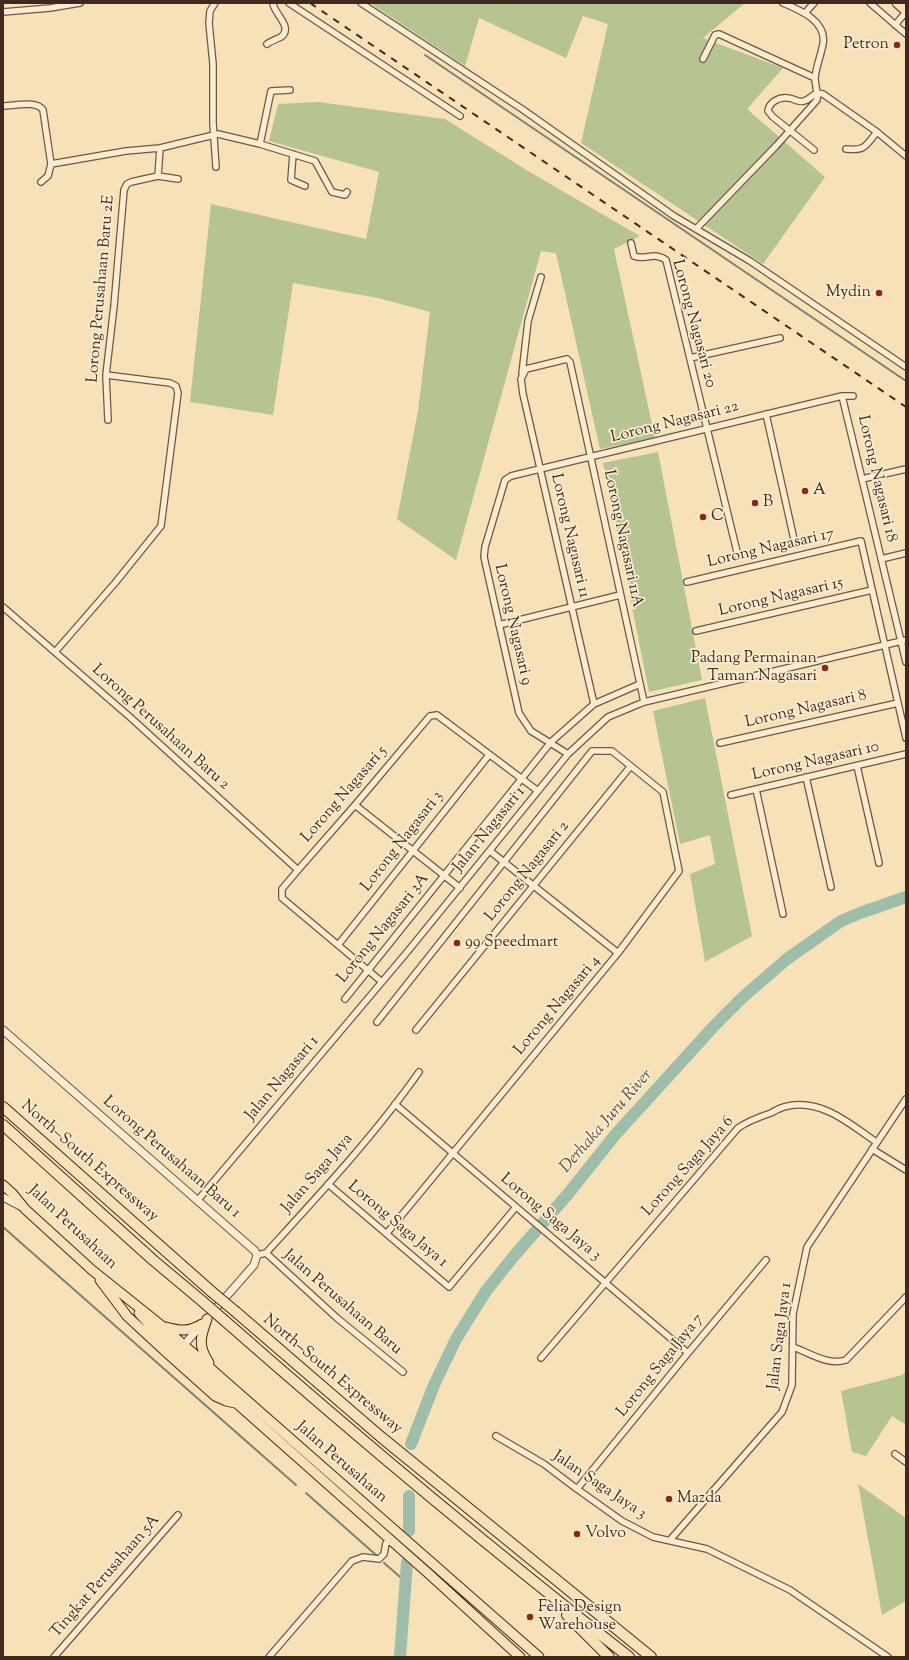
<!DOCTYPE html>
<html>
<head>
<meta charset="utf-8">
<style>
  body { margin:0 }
  #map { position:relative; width:909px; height:1660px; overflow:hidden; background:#f6e2b6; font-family:"Sorts Mill Goudy",serif }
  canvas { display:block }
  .frame { position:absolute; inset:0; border:4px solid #422920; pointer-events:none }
</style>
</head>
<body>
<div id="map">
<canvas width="909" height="1660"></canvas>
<div class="frame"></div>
</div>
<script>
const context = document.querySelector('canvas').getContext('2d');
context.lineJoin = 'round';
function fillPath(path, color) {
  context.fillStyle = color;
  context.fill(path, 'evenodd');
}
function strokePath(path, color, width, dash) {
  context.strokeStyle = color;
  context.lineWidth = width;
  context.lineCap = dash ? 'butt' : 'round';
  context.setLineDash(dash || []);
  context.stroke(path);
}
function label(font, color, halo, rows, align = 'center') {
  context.font = font + ' "Sorts Mill Goudy",serif';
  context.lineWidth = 3.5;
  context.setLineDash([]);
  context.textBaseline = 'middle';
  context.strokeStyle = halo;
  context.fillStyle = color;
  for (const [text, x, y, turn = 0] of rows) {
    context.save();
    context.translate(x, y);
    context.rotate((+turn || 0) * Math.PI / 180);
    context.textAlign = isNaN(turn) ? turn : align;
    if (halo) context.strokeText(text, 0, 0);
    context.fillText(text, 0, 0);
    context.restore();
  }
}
const green = new Path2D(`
  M 370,3 L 745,3 L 703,38 L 783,68 L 747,109 L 825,177 L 763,264 L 581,143 L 608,24 L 583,16 L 566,58 L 479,18 L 465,66 Z
  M 318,102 L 445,119 L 528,171 L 640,236 L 614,249 L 655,438 L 600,449 L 556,253 L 541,251 L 456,560 L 397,519 L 418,411 L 430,312 L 378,298 L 293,283 L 273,415 L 190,402 L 211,204 L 366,239 L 379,172 L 269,141 L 278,104 Z
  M 658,452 L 702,680 L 649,692 L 603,463 Z
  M 705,698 L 752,936 L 705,962 L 690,874 L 715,864 L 710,835 L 680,844 L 653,711 Z
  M 906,1371 L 906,1425 L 892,1416 L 866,1456 L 852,1452 L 841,1391 L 902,1375 Z
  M 858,1484 L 906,1518 L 906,1601 L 882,1615 Z`);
const stream = new Path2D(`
  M 425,55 L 906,381
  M 3,1227 L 296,1485
  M 306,1493 L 376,1555
  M 384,1563 L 406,1582`);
const river = new Path2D(`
  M 411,1444 L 434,1385 L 456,1339 L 486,1291 L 514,1256 L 568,1194 L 615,1135 L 715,1025 L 743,997 L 787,959 L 841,921 L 863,912 L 906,897
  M 409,1531 L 409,1496
  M 400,1657 L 407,1563`);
const minor = new Path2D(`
  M 215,3 L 210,11 L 209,23 L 213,64 L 213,123 L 216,167
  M 289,3 L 460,116
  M 361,3 L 522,109 L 674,216 L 750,261 L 906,367
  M 870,3 L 906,34
  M 3,12 L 50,8 L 80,3
  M 805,13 L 814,3
  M 895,25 L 906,12
  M 267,44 C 271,41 277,39 281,37 C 294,27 273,13 273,3
  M 703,59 L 715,35 L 719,34 L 815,78
  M 3,106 C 14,106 36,100 43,110 L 51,164 L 48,176 L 41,182
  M 260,144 L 271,91 L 290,90
  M 846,149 C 866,151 865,146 877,132
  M 814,150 L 773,117 L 768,111 C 769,102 779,97 788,98 C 793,98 798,103 804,101 C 809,100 812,95 817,93 L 823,94 L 877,132 L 906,156
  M 293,154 L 291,180 L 305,186
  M 51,164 L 126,151 L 160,148 L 218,134 L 260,144 L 315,161 L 332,192 L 345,195 L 347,192
  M 158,176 L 160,148
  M 696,229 L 776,146 L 817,100 C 818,92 815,85 815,78 C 816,67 821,55 823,44 C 827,21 800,10 783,3
  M 631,243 L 634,256 C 645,261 654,251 666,260 L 738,556
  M 690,358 L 780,338
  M 522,374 L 528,321 L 541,277
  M 842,396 L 906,662
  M 766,414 L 795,544
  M 108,420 L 106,375 L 114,306 L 124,190 L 127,184 L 131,182 L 158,176 L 178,179
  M 862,479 L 906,469
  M 881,559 L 906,553
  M 687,582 L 861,541 L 906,738
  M 3,607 L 131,718 L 298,870
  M 499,625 L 620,595
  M 696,631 L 872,590
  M 55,652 L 115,583 L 161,526 L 178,393 L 176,386 L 170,383 L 106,375
  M 594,704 L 523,394 L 521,379 L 526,369 L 567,359 L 570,362 L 644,702
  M 720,743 L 898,703
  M 568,754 L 531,731 L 519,713 L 484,557 L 485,547 L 505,480 L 511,476 L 842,396 L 853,396
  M 857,766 L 879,863
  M 806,777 L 831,887
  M 756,789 L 783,914
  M 731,795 L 906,754
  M 355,805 L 460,888
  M 490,851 L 618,953
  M 338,945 L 489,755
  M 382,982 L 282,898 L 282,889 L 298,870 L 355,805 L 430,716 L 437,715 L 538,791
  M 345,999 L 551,742 L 594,704 L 640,684
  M 377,1022 L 592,751 L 612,751 L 663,792 L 679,871 L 618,953 L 387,1233
  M 416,1030 L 630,767
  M 395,1104 L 688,1353
  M 872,1149 L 906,1170
  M 328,1184 L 449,1287 L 516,1207
  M 198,1200 L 408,951 L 568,754 L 608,717 L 644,702 L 906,640
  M 266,1253 L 337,1318 L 403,1372
  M 257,1255 L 266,1253 C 318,1196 374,1136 419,1072
  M 793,1347 C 810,1353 828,1366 846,1360 L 906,1297
  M 541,1358 L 738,1128 C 748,1121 759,1117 771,1113 C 776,1110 782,1107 788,1106 C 822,1099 850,1124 876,1142
  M 496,1436 L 544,1464 L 577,1489 L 622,1521 L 653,1537 L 707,1549 L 790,1590 L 888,1657
  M 895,1454 L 906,1462
  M 577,1489 L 688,1353 L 766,1260
  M 670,1540 L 782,1412 L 792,1385 L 793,1314 L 807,1247 L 906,1099
  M 54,1657 L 178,1515
  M 269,1657 L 352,1561 L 363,1557 L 379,1559 L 384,1554 L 386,1543 L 389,1542 L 394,1543`);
const tertiary = new Path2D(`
  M 3,1030 L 255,1251 L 257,1255 L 254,1265 L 211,1314
  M 3,1197 L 22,1207
  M 180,1348 L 184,1345 L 201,1325`);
const primary = new Path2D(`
  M 3,1185 L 12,1193 L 25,1209 L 92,1270 L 162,1326 L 539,1657
  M 100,1280 L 127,1316 L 167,1353 L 215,1396 L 226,1401 L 235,1403
  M 139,1313 L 155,1331 L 429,1574 L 520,1657
  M 207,1319 C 200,1338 198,1346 209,1363
  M 166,1327 C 180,1331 189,1332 202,1324`);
const trunk = new Path2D(`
  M 897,3 L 906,11`);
const motorway = new Path2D(`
  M 3,1107 L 212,1292
  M 3,1125 L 153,1260 L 202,1301
  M 236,1312 L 381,1437 L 651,1657
  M 225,1321 C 357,1437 491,1549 629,1657
  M 567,1615 L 609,1657`);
const rail = new Path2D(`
  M 310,3 L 906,407`);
const motorwayBridge = new Path2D(`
  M 212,1292 L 236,1312
  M 202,1301 L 225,1321`);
const markers = [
  [897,45,4,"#8f2418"],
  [879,293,4,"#8f2418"],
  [805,491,4,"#8f2418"],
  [755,503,4,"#8f2418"],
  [703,517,4,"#8f2418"],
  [825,668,4,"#8f2418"],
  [457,943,4,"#8f2418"],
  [669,1499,4,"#8f2418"],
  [577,1534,4,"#8f2418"],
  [530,1617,4,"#8f2418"]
];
const poiNames = [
  ["Petron",889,45,"right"],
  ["Mydin",871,293,"right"],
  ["A",813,491],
  ["B",763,503],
  ["C",711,517],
  ["Padang Permainan",817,659,"right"],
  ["Taman Nagasari",817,677,"right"],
  ["99 Speedmart",465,943],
  ["Mazda",677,1499],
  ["Volvo",585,1534],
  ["Felia Design",538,1608],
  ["Warehouse",538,1626]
];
const streetNames = [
  ["Lorong Perusahaan Baru 2E",102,289,-85],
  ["Lorong Nagasari 20",693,324,75],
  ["Lorong Nagasari 22",675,423,-14],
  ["Lorong Nagasari 18",876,479,77],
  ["Lorong Nagasari 11",569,536,77],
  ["Lorong Nagasari 11A",622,539,78],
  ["Lorong Nagasari 17",771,549,-13],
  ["Lorong Nagasari 15",781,598,-13],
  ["Lorong Nagasari 9",512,625,77],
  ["Lorong Nagasari 8",806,710,-13],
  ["Lorong Perusahaan Baru 2",160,728,42],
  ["Lorong Nagasari 10",816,762,-13],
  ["Lorong Nagasari 5",345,795,-49],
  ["Jalan Nagasari 1",490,830,-51],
  ["Lorong Nagasari 3",403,842,-52],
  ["Lorong Nagasari 2",528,872,-51],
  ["Lorong Nagasari 3A",384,929,-51],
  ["Lorong Nagasari 4",558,1006,-50],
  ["Jalan Nagasari 1",283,1079,-50],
  ["Lorong Perusahaan Baru 1",171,1158,41],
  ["North–South Expressway",89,1162,41],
  ["Lorong Saga Jaya 6",689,1167,-48],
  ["Jalan Saga Jaya",318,1174,-49],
  ["Lorong Saga Jaya 3",550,1218,40],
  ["Lorong Saga Jaya 1",397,1225,40],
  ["Jalan Perusahaan",72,1228,43],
  ["Jalan Perusahaan Baru",342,1303,41],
  ["Jalan Saga Jaya 1",781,1336,-83],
  ["Lorong Saga Jaya 7",661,1366,-51],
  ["North–South Expressway",332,1375,40],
  ["Jalan Perusahaan",341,1463,41],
  ["Jalan Saga Jaya 3",599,1486,34],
  ["Tingkat Perusahaan 5A",106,1577,-49]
];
const waterNames = [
  ["Derhaka Juru River",607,1122,-49]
];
fillPath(green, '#b6c492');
strokePath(stream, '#798273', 2);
strokePath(river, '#9dbeaa', 12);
strokePath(minor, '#6f5746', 8);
strokePath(tertiary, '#6f5746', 9);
strokePath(primary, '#422920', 11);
strokePath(trunk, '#422920', 11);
strokePath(motorway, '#422920', 12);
strokePath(minor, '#f9ecd0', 5.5);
strokePath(tertiary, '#f9ecd0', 7);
strokePath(primary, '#f6e2b6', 9);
strokePath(trunk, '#f6e2b6', 9);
strokePath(motorway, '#f6e2b6', 10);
strokePath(rail, '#422920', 2, [7, 7]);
strokePath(motorwayBridge, '#422920', 12, []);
strokePath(motorwayBridge, '#f6e2b6', 10);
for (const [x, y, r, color] of markers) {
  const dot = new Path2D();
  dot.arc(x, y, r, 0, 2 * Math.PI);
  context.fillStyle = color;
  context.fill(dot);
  strokePath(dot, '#f9ecd0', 1.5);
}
label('16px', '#422920', '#f9ecd0', poiNames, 'left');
label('16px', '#422920', '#f9ecd0', streetNames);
label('italic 17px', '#594e42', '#f9ecd0', waterNames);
</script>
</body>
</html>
